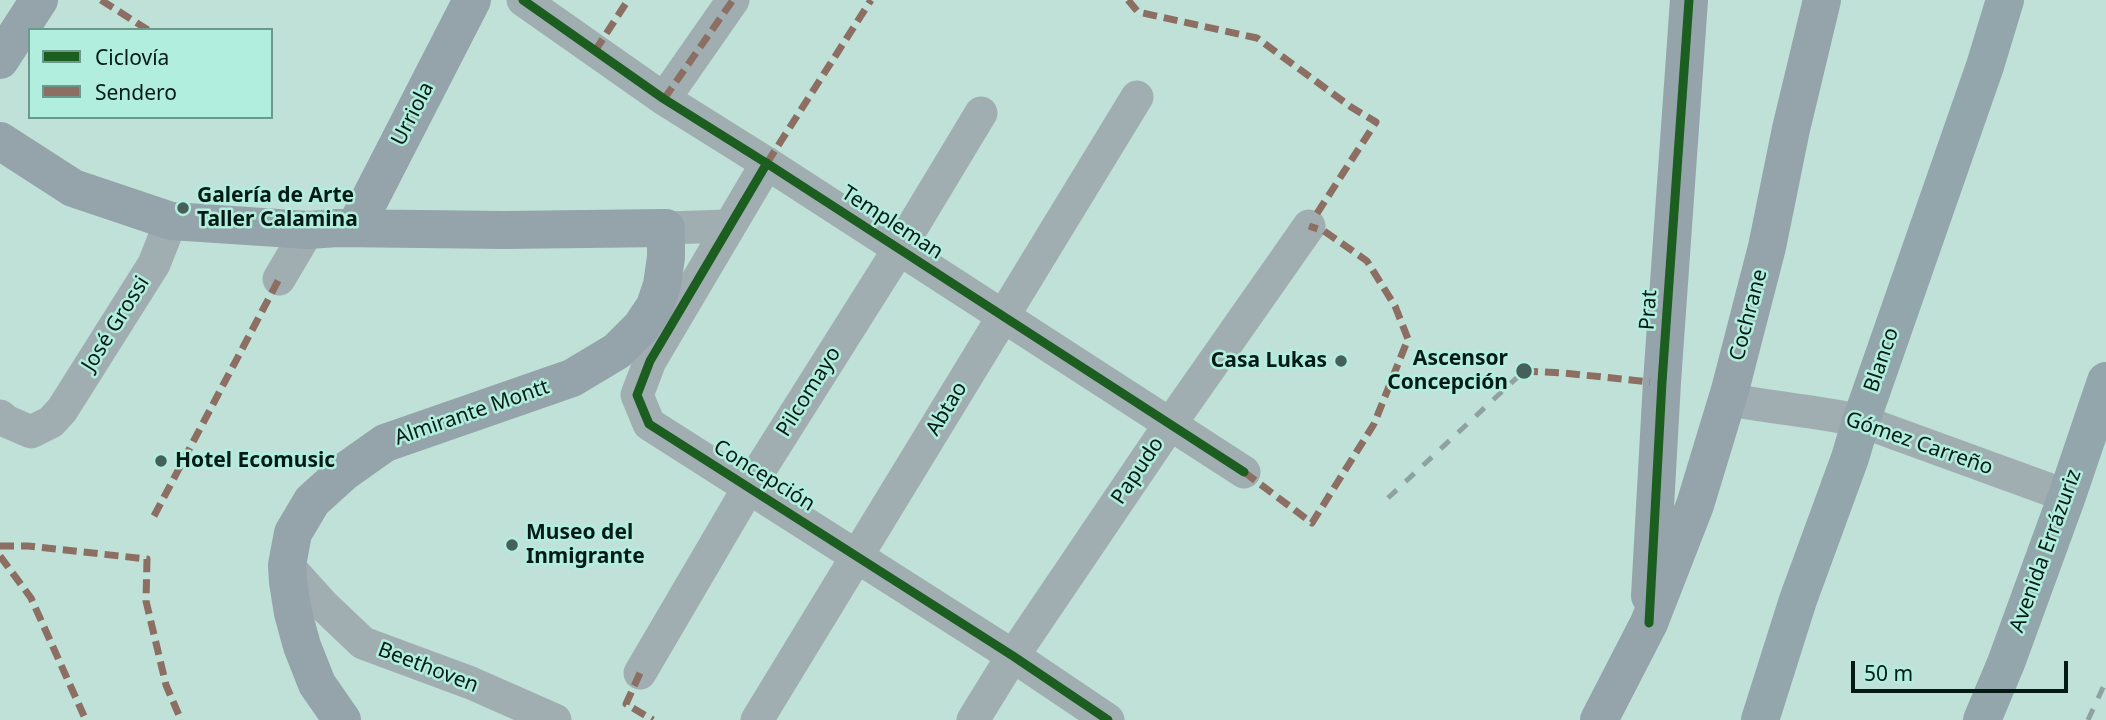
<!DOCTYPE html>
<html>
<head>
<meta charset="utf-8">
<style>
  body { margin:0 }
  #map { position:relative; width:2106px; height:720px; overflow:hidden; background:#bfe1d7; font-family:"Noto Sans",sans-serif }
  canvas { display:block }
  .legend { position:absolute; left:28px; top:28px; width:245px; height:91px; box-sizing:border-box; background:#b2eedd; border:2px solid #6c998d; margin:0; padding:9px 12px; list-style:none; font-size:21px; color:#031a15 }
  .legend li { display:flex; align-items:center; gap:14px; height:35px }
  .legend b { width:35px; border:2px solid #6c998d }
  .scale { position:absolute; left:1851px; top:661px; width:217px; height:32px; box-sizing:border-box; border:4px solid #031a15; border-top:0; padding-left:9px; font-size:21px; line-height:24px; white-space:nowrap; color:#031a15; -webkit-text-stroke:5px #b2eedd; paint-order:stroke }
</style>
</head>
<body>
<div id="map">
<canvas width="2106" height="720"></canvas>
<ul class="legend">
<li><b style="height:9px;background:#1b5e20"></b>Ciclovía</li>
<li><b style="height:9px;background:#8d6e63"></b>Sendero</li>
</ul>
<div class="scale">50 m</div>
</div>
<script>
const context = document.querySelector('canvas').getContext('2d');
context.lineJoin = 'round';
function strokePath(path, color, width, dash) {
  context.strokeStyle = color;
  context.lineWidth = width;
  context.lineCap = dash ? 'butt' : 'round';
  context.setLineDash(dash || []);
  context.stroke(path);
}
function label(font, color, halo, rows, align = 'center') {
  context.font = font + ' "Noto Sans",sans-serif';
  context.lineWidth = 5;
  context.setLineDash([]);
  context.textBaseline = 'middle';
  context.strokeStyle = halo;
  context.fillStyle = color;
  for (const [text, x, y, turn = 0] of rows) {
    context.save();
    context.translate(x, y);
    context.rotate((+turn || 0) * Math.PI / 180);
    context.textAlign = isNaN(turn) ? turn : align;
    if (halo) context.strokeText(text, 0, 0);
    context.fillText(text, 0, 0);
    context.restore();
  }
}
const street = new Path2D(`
  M 523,0 L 664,99 L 771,166 L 1244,472
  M 664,99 L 733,0
  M 767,163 L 650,361 L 637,395 L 649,424 L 1013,656 L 1108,720
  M 666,228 L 728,226
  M 279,279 L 308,230
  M 1727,399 C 1771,408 1817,411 1861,421 L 2067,496
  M 0,416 L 6,421 L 31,432 L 51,422 L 62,410 L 154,264 L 171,221
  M 287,565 L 324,606 L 363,643 L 471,683 L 555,720
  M 640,673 L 749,487 L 899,249 L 981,113
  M 757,720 L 1137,97
  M 973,720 L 1007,665 L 1164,433 L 1309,226`);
const secondary = new Path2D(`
  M 0,60 L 39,0
  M 0,141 L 73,188 L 171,221 L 308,230 L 338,228 L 504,230 L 666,228 L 666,257 L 662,285 L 655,306 L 641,327 L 617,351 L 572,378 L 385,443 L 344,472 L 312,501 L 293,533 L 287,565 L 288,582 L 293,613 L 302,646 L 317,684 L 342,720
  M 355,228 L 472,0
  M 1650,596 L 1662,382 L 1689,0
  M 1599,720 L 1649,623 L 1695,505 L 1730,390 L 1767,247 L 1791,129 L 1822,0`);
const primary = new Path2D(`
  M 1760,720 L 1798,600 L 1850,458 L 1861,421 L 1985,66 L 2005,0
  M 1982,720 L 2006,663 L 2067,496 L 2106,381`);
const rail = new Path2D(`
  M 1388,498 L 1524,371
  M 2088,720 L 2106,681`);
const quiet = new Path2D(`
  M 101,0 L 148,30
  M 1128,0 L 1138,12 L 1257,38 L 1351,107 L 1376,122 L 1316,215
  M 595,51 L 628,0
  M 664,99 L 733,0
  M 767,163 L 871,0
  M 1524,371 L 1564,373 L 1650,382
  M 1244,472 L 1312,523 L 1374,424 L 1408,339 L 1395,306 L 1367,261 L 1324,231 L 1309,226
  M 154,516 L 279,279
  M 0,546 L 28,546 L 147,559 L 146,601 L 166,685 L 181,720
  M 0,556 L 31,598 L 84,716
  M 640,673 L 626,704 L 653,720`);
const cycleway = new Path2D(`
  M 523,0 L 664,99 L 771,166 L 1244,472
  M 767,163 L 650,361 L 637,395 L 649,424 L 1013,656 L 1108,720
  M 1649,623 L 1662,382 L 1689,0`);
const markers = [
  [183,208,7,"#456059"],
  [1341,361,7,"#456059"],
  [1524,371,9,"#456059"],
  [161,461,7,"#456059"],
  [512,545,7,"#456059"]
];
const streetNames = [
  ["Urriola",413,114,-63],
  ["Templeman",892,223,33],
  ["Prat",1649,310,-86],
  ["Cochrane",1749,315,-75],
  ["José Grossi",116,324,-58],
  ["Blanco",1882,360,-71],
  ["Pilcomayo",809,392,-58],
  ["Abtao",947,409,-59],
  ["Almirante Montt",472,413,-19],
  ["Gómez Carreño",1919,444,19],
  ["Papudo",1138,471,-56],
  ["Concepción",764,476,32],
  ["Avenida Errázuriz",2046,551,-70],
  ["Beethoven",428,668,21]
];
const poiNames = [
  ["Galería de Arte",197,196],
  ["Taller Calamina",197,220],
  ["Ascensor",1508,359,"right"],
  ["Concepción",1508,383,"right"],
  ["Casa Lukas",1327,361,"right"],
  ["Hotel Ecomusic",175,461],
  ["Museo del",526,533],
  ["Inmigrante",526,557]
];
strokePath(street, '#a0aeb2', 33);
strokePath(secondary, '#94a4aa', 38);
strokePath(primary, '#92a6ab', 38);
strokePath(rail, '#8fa1a1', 5, [12, 12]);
strokePath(quiet, '#8d6e63', 7, [14, 7]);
strokePath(cycleway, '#1b5e20', 9);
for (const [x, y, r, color] of markers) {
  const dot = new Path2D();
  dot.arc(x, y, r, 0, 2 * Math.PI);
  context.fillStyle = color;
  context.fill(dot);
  strokePath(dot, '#b2eedd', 2.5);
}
label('21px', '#031a15', '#b2eedd', streetNames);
label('bold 21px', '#031a15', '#b2eedd', poiNames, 'left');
</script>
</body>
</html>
